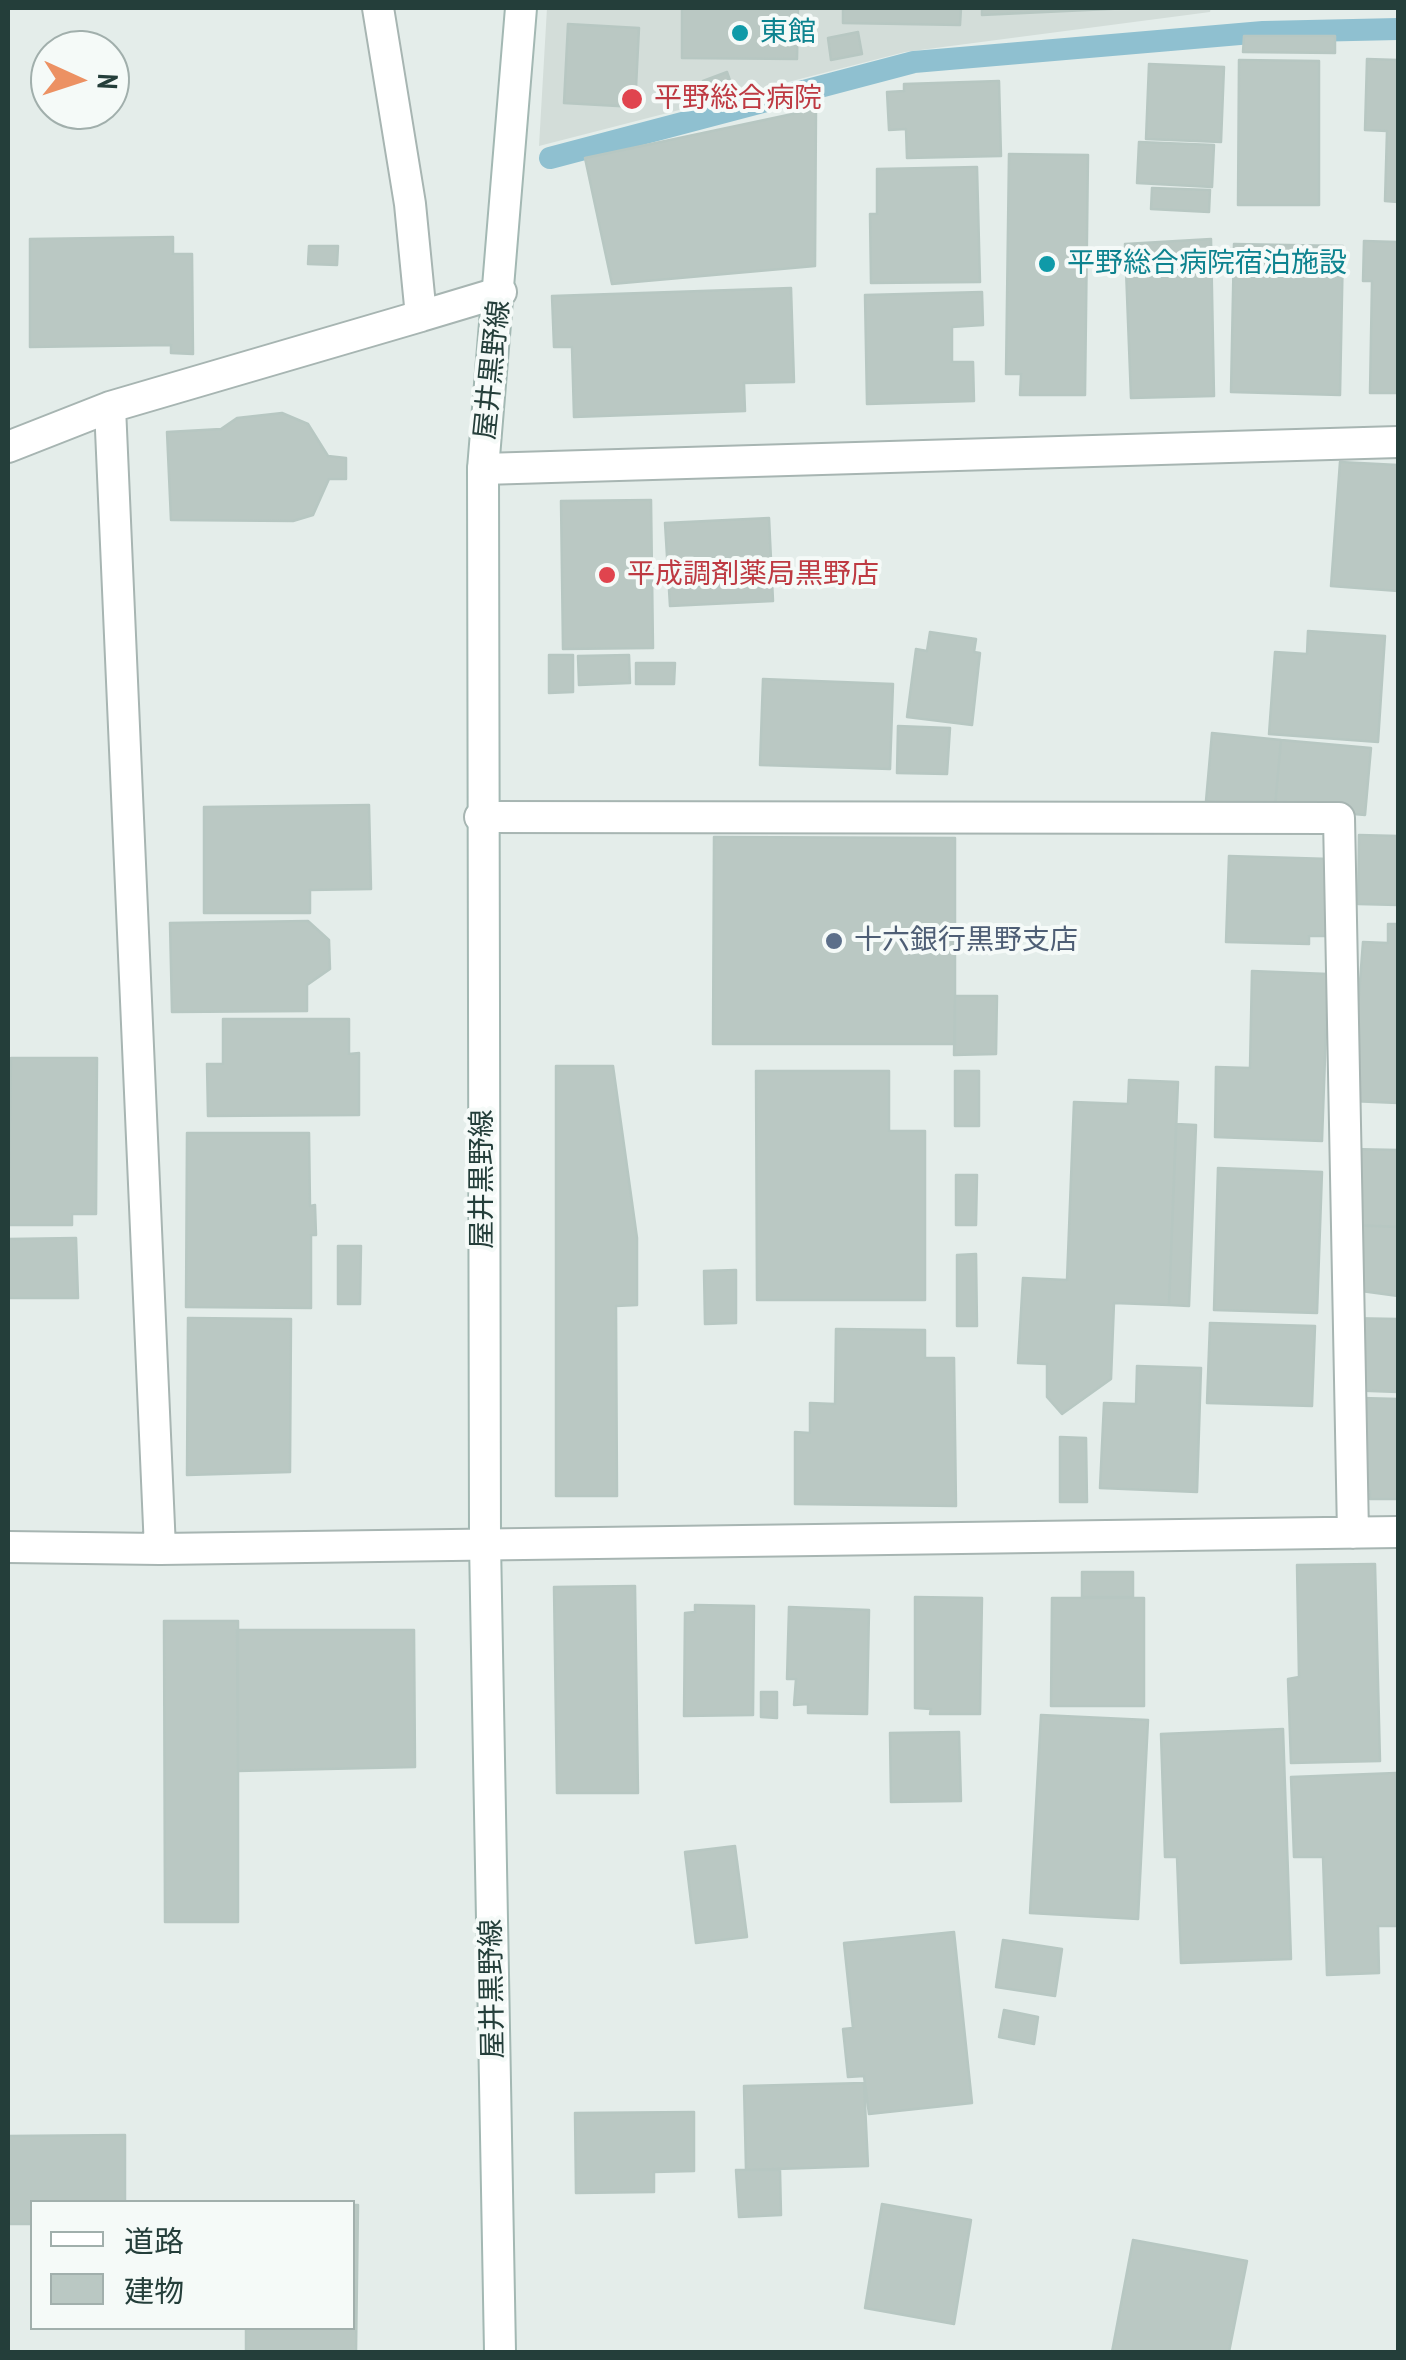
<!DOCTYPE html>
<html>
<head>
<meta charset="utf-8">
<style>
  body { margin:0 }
  #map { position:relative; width:1406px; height:2360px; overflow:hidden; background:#e4edea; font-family:"PT Sans Narrow","Noto Sans JP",sans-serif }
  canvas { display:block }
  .frame { position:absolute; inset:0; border:10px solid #243e3a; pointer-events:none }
  .legend { position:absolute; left:30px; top:2200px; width:325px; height:130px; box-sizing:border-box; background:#f5faf8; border:2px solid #a1afac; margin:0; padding:12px 18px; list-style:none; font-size:30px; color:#243e3a }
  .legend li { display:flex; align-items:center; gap:20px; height:50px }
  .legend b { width:50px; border:2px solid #a1afac }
  .north { position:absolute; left:30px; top:30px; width:100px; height:100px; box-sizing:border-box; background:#f5faf8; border:2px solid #a1afac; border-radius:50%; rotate:93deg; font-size:28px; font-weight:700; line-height:40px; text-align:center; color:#243e3a }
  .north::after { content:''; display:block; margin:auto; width:35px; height:45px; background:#ec9163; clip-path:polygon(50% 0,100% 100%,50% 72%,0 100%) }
</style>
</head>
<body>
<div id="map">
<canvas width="1406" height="2360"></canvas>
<div class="frame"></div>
<ul class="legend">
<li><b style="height:12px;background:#fff"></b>道路</li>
<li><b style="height:28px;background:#bac8c3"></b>建物</li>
</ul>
<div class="north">N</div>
</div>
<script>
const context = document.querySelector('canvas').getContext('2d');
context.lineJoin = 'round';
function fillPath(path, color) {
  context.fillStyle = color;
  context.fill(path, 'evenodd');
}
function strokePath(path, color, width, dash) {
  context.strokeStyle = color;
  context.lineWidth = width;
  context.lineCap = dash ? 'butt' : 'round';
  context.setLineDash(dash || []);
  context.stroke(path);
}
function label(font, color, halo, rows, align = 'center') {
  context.font = font + ' "PT Sans Narrow","Noto Sans JP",sans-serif';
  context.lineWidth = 8;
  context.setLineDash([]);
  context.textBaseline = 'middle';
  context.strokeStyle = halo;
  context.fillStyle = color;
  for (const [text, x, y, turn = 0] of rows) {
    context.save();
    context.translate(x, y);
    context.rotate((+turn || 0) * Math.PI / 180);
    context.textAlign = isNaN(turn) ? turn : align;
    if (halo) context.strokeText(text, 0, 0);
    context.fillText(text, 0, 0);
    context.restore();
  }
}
const built = new Path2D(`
  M 547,8 L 1211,8 L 1210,12 L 905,52 L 539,146 Z`);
const stream = new Path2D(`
  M 550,158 L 914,62 L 1263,32 L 1398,29`);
const building = new Path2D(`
  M 650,8 L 798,8 L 797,59 L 682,58 L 682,8 Z
  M 843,8 L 961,8 L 960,25 L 843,23 Z
  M 982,8 L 1130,8 L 982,15 Z
  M 568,24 L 639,28 L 635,107 L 564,103 Z
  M 858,32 L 862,54 L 831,60 L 828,38 Z
  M 1244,36 L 1335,36 L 1335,53 L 1243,52 Z
  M 1367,59 L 1398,60 L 1398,202 L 1385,201 L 1387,131 L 1365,130 Z
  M 1239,60 L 1319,61 L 1319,205 L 1238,205 Z
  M 1149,64 L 1224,67 L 1221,142 L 1146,139 Z
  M 727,72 L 733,89 L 710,97 L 703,81 Z
  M 999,81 L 1001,156 L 907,158 L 906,129 L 889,130 L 887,92 L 904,91 L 904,84 Z
  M 816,109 L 815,266 L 612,284 L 585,158 Z
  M 1139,142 L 1214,145 L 1212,187 L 1137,183 Z
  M 1009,154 L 1088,155 L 1085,395 L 1020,395 L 1021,374 L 1006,374 Z
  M 977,167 L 980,282 L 871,283 L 870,214 L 877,214 L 877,169 Z
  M 1152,188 L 1210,190 L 1209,212 L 1151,209 Z
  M 173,237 L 173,254 L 192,254 L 193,354 L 171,353 L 171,345 L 30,347 L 30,239 Z
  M 1211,239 L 1214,396 L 1131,398 L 1125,244 Z
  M 1364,241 L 1398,242 L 1398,393 L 1370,393 L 1372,281 L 1363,281 Z
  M 1234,244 L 1343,246 L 1340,395 L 1231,392 Z
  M 309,246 L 338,246 L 337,265 L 308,264 Z
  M 791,288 L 794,382 L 744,383 L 745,411 L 574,417 L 572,347 L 554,347 L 552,296 Z
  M 982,292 L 983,325 L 952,327 L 952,362 L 973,362 L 974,401 L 867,404 L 865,295 Z
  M 282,413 L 308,424 L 328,456 L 346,458 L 346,479 L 329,479 L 313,515 L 293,521 L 171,520 L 167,432 L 221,429 L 237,418 Z
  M 1340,462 L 1398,465 L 1398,591 L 1331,586 Z
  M 651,500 L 653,648 L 563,649 L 561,501 Z
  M 769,518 L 773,601 L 670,606 L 665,523 Z
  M 1308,631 L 1385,636 L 1378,742 L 1269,734 L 1275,652 L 1307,654 Z
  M 930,632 L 976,639 L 974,652 L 980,653 L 972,725 L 907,717 L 916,649 L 927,651 Z
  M 549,655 L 573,655 L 573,692 L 549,693 Z
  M 629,655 L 630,683 L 579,685 L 578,656 Z
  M 636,663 L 675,663 L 674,684 L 636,684 Z
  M 763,679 L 893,684 L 890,769 L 760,765 Z
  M 898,726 L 950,728 L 947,774 L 897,773 Z
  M 1212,733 L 1281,740 L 1275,807 L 1206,801 Z
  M 1281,740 L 1371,748 L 1365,815 L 1275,807 Z
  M 369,805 L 371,889 L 310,890 L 310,913 L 204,913 L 204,807 Z
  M 1398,832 L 1398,905 L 1358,904 L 1359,835 L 1398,836 Z
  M 714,837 L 955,838 L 955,1044 L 713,1044 Z
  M 1229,856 L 1331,859 L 1328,936 L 1309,936 L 1309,944 L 1226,942 Z
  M 308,921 L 329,940 L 330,969 L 307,985 L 307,1011 L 172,1012 L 170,923 Z
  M 1388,924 L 1398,924 L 1398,1103 L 1351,1101 L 1363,942 L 1388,943 Z
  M 1252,971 L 1328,974 L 1322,1141 L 1215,1137 L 1216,1067 L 1250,1068 Z
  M 955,996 L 997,996 L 996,1054 L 954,1055 Z
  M 223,1019 L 349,1019 L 349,1054 L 359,1053 L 359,1115 L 208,1116 L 207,1064 L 223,1064 Z
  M 11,1058 L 97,1058 L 96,1214 L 72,1214 L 72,1225 L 8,1225 Z
  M 556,1066 L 613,1066 L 637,1238 L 637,1305 L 616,1306 L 617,1496 L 556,1496 Z
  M 756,1071 L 889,1071 L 889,1131 L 925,1131 L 925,1300 L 757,1300 Z
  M 955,1071 L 979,1071 L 979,1126 L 955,1126 Z
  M 1129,1080 L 1178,1082 L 1169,1305 L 1114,1303 L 1111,1379 L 1062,1414 L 1047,1397 L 1047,1364 L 1018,1363 L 1023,1278 L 1067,1280 L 1074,1102 L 1128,1104 Z
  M 1176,1124 L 1196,1125 L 1189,1306 L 1169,1305 Z
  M 187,1133 L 309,1133 L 310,1206 L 315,1205 L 316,1235 L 311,1235 L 311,1308 L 186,1307 Z
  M 1351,1149 L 1398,1150 L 1398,1227 L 1348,1225 Z
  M 1218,1168 L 1322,1172 L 1317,1313 L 1214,1310 Z
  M 956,1175 L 977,1175 L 976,1225 L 956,1225 Z
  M 1355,1225 L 1398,1227 L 1398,1296 L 1354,1290 Z
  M 76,1238 L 78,1298 L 8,1298 L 8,1239 Z
  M 338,1246 L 361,1246 L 360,1304 L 338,1304 Z
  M 976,1254 L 977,1326 L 957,1326 L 957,1255 Z
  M 736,1270 L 736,1323 L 705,1324 L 704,1271 Z
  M 188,1318 L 291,1319 L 290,1472 L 187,1475 Z
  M 1344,1318 L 1398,1319 L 1398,1392 L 1343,1390 Z
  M 1210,1323 L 1315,1326 L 1312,1406 L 1207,1403 Z
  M 836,1329 L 925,1330 L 925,1358 L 954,1358 L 956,1506 L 795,1504 L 795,1432 L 810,1433 L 810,1403 L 835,1404 Z
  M 1137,1366 L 1201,1368 L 1197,1492 L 1100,1488 L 1104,1403 L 1136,1404 Z
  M 1362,1398 L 1398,1399 L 1398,1499 L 1370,1499 L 1370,1491 L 1359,1490 Z
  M 1060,1437 L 1086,1438 L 1087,1502 L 1060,1502 Z
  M 1375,1564 L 1380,1761 L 1291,1763 L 1288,1679 L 1299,1677 L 1297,1565 Z
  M 1082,1572 L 1133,1572 L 1133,1597 L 1082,1597 Z
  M 635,1586 L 638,1793 L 557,1793 L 554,1587 Z
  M 915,1597 L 982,1598 L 980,1714 L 930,1714 L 931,1709 L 915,1708 Z
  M 1052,1598 L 1144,1598 L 1144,1706 L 1051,1706 Z
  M 695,1605 L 754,1606 L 753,1715 L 684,1716 L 685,1613 L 695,1612 Z
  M 789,1607 L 869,1610 L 867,1714 L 808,1713 L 808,1704 L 794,1705 L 796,1679 L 787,1679 Z
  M 164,1621 L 238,1621 L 238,1922 L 165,1922 Z
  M 237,1630 L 414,1630 L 415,1767 L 238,1771 Z
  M 761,1692 L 777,1692 L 777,1718 L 761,1717 Z
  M 1041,1715 L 1148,1720 L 1138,1919 L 1030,1913 Z
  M 1283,1729 L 1291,1959 L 1181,1963 L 1177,1857 L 1165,1857 L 1161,1734 Z
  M 959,1732 L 961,1801 L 891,1802 L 890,1733 Z
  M 1396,1773 L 1398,1926 L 1378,1926 L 1379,1973 L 1327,1975 L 1323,1857 L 1294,1857 L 1291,1777 Z
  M 735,1846 L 747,1937 L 696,1943 L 685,1852 Z
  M 954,1932 L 972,2103 L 869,2114 L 864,2076 L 848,2077 L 843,2029 L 853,2028 L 844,1943 Z
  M 1003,1940 L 1062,1949 L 1055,1996 L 996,1987 Z
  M 1004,2010 L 1038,2017 L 1034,2044 L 999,2037 Z
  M 864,2083 L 868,2166 L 746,2170 L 744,2086 Z
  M 694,2112 L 694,2171 L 654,2172 L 654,2192 L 576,2193 L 575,2113 Z
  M 125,2135 L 125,2202 L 32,2202 L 32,2224 L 8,2224 L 8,2136 Z
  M 736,2170 L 780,2170 L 781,2215 L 739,2217 Z
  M 882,2204 L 971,2220 L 954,2324 L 865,2308 Z
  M 352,2205 L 358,2205 L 356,2352 L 246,2352 L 246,2328 L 352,2328 Z
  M 1133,2240 L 1247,2261 L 1229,2352 L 1112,2352 Z`);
const street = new Path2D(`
  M 378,8 L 410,204 L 421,316 L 501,292
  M 110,407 L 160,1549
  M 8,447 L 110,407 L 421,316
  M 483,469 L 1398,442
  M 480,817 L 1339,818 L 1353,1533
  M 8,1547 L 160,1549 L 1398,1532`);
const secondary = new Path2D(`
  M 500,2352 L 485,1543 L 483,469 L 521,8`);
const markers = [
  [740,33,10,"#0f9aa8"],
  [632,99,12,"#e0444e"],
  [1047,264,10,"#0f9aa8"],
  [607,575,10,"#e0444e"],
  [834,941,10,"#5c6f8a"]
];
const cultureNames = [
  ["東館",760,33],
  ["平野総合病院宿泊施設",1067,264]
];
const healthNames = [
  ["平野総合病院",654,99],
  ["平成調剤薬局黒野店",627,575]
];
const streetNames = [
  ["屋井黒野線",493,370,-84],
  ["屋井黒野線",483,1179,-90],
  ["屋井黒野線",493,1989,-91]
];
const serviceNames = [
  ["十六銀行黒野支店",854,941]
];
fillPath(built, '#d3ddd9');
strokePath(stream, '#8fc0d0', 22);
fillPath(building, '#bac8c3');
strokePath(building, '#b7c7c2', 2.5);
strokePath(street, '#a7b5b2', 34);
strokePath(secondary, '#a3b8b3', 34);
strokePath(street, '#fff', 30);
strokePath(secondary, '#fff', 30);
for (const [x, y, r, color] of markers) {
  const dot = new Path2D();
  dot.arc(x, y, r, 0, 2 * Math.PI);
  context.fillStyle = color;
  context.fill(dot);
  strokePath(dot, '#f5faf8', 4);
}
label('28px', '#0d838f', '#f5faf8', cultureNames, 'left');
label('28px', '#be3a42', '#f5faf8', healthNames, 'left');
label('28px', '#243e3a', '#f5faf8', streetNames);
label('28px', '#4e5e75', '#f5faf8', serviceNames, 'left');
</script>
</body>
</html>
